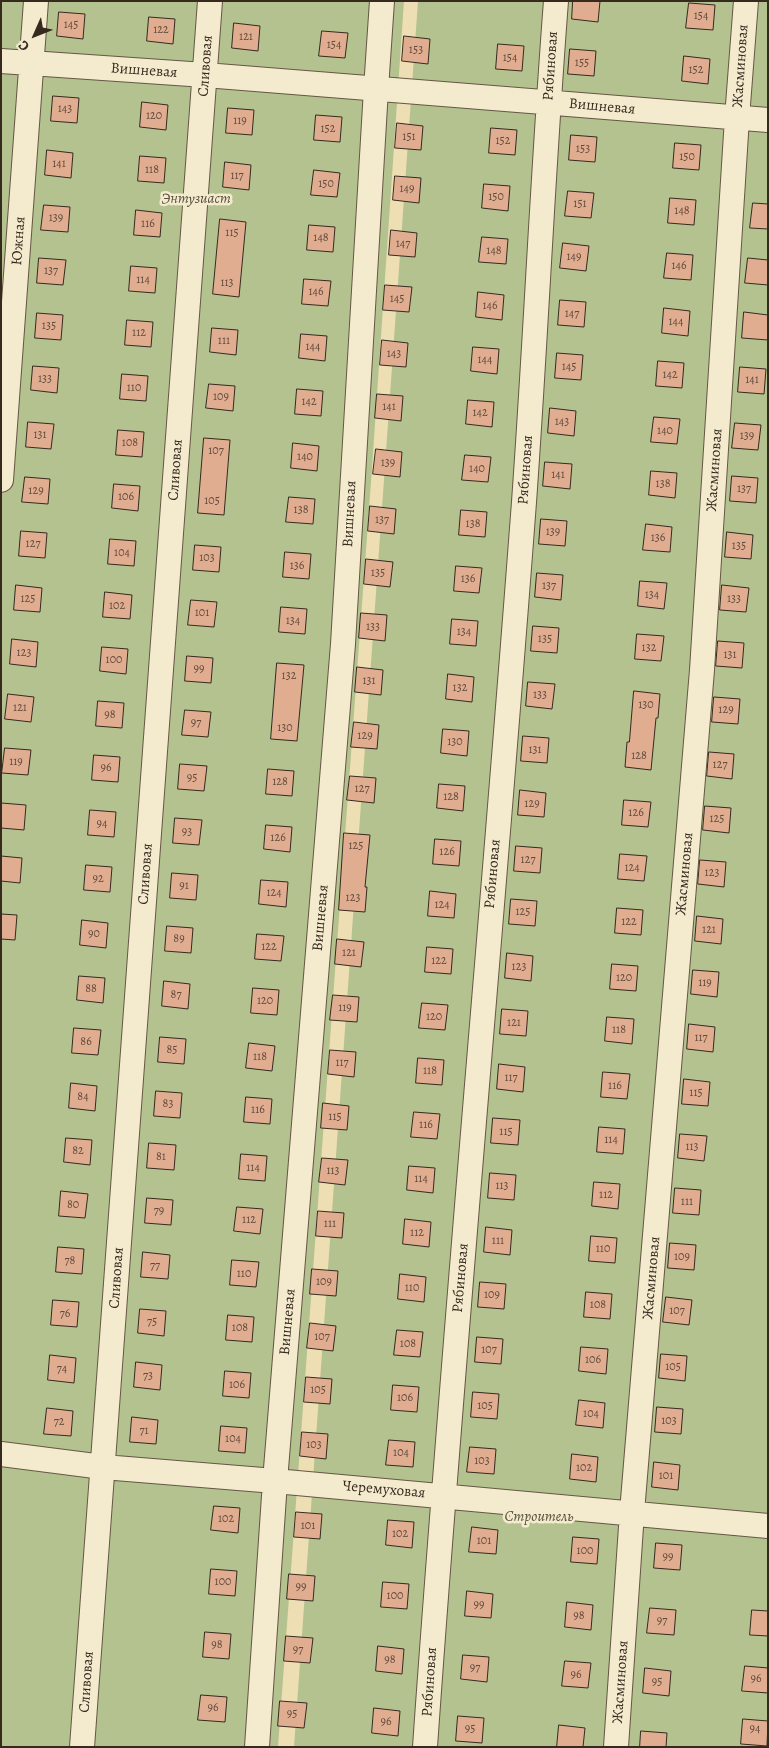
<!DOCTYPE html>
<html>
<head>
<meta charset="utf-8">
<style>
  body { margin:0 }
  #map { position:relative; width:769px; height:1748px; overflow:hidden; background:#eedeb4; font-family:Alegreya,serif }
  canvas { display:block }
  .frame { position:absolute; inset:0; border:2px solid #362a1f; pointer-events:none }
  .north { position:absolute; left:10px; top:10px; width:50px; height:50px; -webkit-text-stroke:4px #f4eace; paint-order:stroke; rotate:226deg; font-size:14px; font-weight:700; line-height:20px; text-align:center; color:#362a1f }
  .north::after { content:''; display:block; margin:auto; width:18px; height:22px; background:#362a1f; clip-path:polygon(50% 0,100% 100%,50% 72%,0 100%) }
</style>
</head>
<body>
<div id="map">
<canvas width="769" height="1748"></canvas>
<div class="frame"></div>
<div class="north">С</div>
</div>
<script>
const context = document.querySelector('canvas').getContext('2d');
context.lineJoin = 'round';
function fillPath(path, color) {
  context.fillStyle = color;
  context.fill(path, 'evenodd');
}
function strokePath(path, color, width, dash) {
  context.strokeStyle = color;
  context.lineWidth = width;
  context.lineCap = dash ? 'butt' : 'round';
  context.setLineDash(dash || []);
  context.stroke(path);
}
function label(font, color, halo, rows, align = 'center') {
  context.font = font + ' Alegreya,serif';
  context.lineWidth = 5;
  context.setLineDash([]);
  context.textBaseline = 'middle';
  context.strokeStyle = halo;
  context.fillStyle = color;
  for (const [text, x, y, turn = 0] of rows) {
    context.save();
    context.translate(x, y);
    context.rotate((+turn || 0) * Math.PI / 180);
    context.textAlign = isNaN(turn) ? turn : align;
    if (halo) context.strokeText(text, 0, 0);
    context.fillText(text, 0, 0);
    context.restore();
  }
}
const green = new Path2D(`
  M 1,1 L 404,1 L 371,482 L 278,1747 L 1,1747 Z
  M 418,1 L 768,1 L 768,1747 L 294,1747 Z`);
const building = new Path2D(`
  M 573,1 L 600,1 L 598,22 L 572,19 Z
  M 689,3 L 715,5 L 713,30 L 686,28 Z
  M 59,12 L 85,14 L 83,39 L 57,36 Z
  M 149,17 L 175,19 L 173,44 L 147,41 Z
  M 234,23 L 260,26 L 258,51 L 232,48 Z
  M 322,31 L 348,33 L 345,58 L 319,56 Z
  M 404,36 L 430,39 L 428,64 L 402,61 Z
  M 498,44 L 524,46 L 522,71 L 496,69 Z
  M 570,49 L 596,51 L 594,76 L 568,74 Z
  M 684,56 L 710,59 L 708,84 L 682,81 Z
  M 53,96 L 79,98 L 77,123 L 51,121 Z
  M 142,102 L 168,105 L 166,130 L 140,127 Z
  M 228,108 L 254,110 L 252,135 L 226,133 Z
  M 316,115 L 342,117 L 340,142 L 314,140 Z
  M 397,123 L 423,126 L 421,150 L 395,148 Z
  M 491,128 L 517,130 L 515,155 L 489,153 Z
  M 571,135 L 597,137 L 595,162 L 569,160 Z
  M 675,143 L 701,145 L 699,170 L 673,168 Z
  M 47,150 L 73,153 L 71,178 L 45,175 Z
  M 140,156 L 166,158 L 164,183 L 138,181 Z
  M 225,162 L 251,165 L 249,190 L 223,187 Z
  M 314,170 L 340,173 L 337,197 L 311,195 Z
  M 395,176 L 421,178 L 419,203 L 393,200 Z
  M 484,184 L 510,186 L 508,211 L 482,208 Z
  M 568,191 L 594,193 L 591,218 L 565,216 Z
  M 670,198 L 696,200 L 694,225 L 668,223 Z
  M 753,203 L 768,204 L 768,229 L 750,228 Z
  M 44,205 L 70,207 L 68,232 L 41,230 Z
  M 136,210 L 162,213 L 160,237 L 134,235 Z
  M 220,219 L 246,222 L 239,297 L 213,294 Z
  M 309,225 L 335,227 L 333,252 L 307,250 Z
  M 391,230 L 417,233 L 415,257 L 389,255 Z
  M 482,237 L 508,239 L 506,264 L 479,262 Z
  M 563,243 L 589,246 L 586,271 L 560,268 Z
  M 667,253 L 693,255 L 691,280 L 664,278 Z
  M 39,258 L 66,260 L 63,285 L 37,283 Z
  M 748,258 L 768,260 L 768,285 L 745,283 Z
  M 131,266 L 157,268 L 155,293 L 129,291 Z
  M 304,279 L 331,281 L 328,306 L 302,304 Z
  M 385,285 L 412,287 L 409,312 L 383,310 Z
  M 478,292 L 504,295 L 502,320 L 476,317 Z
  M 560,300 L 586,302 L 584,327 L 558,325 Z
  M 664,308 L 690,311 L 688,336 L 662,333 Z
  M 744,312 L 768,315 L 768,340 L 742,338 Z
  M 37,313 L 63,315 L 61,340 L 35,338 Z
  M 127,320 L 153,322 L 151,347 L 125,345 Z
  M 212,328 L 238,330 L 236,355 L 210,352 Z
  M 301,334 L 327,336 L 325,361 L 299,358 Z
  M 382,340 L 408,343 L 406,367 L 380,365 Z
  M 473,347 L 499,349 L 497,374 L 471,371 Z
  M 557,353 L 583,355 L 581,380 L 555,378 Z
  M 658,361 L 684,363 L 682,388 L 656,386 Z
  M 33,366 L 59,368 L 57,393 L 31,390 Z
  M 740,367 L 766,369 L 764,394 L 738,392 Z
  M 122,374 L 148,376 L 146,401 L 120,399 Z
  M 209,384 L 235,386 L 233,411 L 206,408 Z
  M 297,389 L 323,391 L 321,416 L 295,414 Z
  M 377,394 L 403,396 L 401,421 L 375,418 Z
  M 468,400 L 494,402 L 492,427 L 466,424 Z
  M 550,408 L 576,411 L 574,436 L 548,433 Z
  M 654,417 L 680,419 L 677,444 L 651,442 Z
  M 28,422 L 54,424 L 51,449 L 26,447 Z
  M 735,423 L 761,425 L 758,450 L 732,448 Z
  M 118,430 L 144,432 L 142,457 L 116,455 Z
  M 204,438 L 230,440 L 224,515 L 198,513 Z
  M 293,443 L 319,446 L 317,471 L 291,468 Z
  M 376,449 L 402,452 L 400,477 L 373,474 Z
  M 465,455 L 491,457 L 488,482 L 462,480 Z
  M 545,462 L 572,464 L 570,489 L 543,486 Z
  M 651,471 L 677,473 L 675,498 L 649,495 Z
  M 732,476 L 758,478 L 756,503 L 730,501 Z
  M 25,477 L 50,479 L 48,504 L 22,502 Z
  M 114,484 L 140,486 L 138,511 L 112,508 Z
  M 289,497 L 315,499 L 313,524 L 286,522 Z
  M 370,506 L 396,509 L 394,534 L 368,531 Z
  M 461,510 L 487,512 L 485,537 L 459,535 Z
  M 541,519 L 567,521 L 565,546 L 539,544 Z
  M 646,524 L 672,527 L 670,552 L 643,550 Z
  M 21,531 L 47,533 L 45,558 L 19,556 Z
  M 727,532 L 753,535 L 751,559 L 725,557 Z
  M 110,539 L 136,541 L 134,566 L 108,564 Z
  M 195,545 L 221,547 L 219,572 L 193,570 Z
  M 285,552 L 311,554 L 309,579 L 283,577 Z
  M 366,559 L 393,562 L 390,587 L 364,584 Z
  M 456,566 L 482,568 L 479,593 L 454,591 Z
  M 537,573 L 563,575 L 561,600 L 535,597 Z
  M 640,581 L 667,583 L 664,609 L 638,606 Z
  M 16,585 L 42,588 L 40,612 L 14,610 Z
  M 722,585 L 749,588 L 746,612 L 720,610 Z
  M 105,592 L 132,595 L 130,619 L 103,617 Z
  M 191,600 L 217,602 L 214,627 L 188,625 Z
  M 281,607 L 307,609 L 305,634 L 279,632 Z
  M 361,613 L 387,615 L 385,641 L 359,638 Z
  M 452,619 L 478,621 L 476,646 L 450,644 Z
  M 533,626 L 559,628 L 557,653 L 531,651 Z
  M 637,634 L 664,636 L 661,661 L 635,659 Z
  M 12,639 L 38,642 L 36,667 L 10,664 Z
  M 718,641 L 744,643 L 742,668 L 716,666 Z
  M 102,647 L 128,649 L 126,674 L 100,671 Z
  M 187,656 L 213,658 L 211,683 L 185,681 Z
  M 277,663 L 304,665 L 297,741 L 271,739 Z
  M 357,667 L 383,670 L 381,695 L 355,692 Z
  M 448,674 L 474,677 L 472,702 L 446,699 Z
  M 528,682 L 555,684 L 552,709 L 526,706 Z
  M 634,691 L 660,694 L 658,718 L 656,718 L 651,770 L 625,767 L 627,742 L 629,742 Z
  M 8,694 L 34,697 L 31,722 L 5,719 Z
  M 714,697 L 740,699 L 738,724 L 712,722 Z
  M 98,701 L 124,703 L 122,728 L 96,726 Z
  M 185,710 L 211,712 L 208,737 L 182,735 Z
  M 354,722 L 379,725 L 377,749 L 351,747 Z
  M 443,729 L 469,731 L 467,756 L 441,753 Z
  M 523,736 L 549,738 L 547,763 L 521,761 Z
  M 5,748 L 31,750 L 28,775 L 2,773 Z
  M 709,752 L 734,754 L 732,779 L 707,776 Z
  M 94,755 L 120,757 L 118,782 L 92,780 Z
  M 180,764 L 207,766 L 204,791 L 178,789 Z
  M 268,769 L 294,771 L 292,796 L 266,794 Z
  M 350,776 L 376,778 L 374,803 L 347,800 Z
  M 439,784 L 465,786 L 463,811 L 437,808 Z
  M 520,790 L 546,793 L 544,817 L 518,815 Z
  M 624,800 L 651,802 L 648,827 L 622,825 Z
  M 1,803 L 26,805 L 24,830 L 1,828 Z
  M 705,806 L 731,808 L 729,833 L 703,830 Z
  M 90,810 L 116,812 L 114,837 L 88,835 Z
  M 175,818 L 202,820 L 199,845 L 173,843 Z
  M 266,825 L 292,827 L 290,852 L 264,849 Z
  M 344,833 L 370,835 L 365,887 L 367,887 L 365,912 L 339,910 Z
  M 435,839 L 461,841 L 459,866 L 433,864 Z
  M 516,846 L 542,848 L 540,873 L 514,871 Z
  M 620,854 L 647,856 L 644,881 L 618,879 Z
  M 1,856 L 22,858 L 20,883 L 1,881 Z
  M 700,860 L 726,862 L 724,887 L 698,884 Z
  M 86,865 L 112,867 L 110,892 L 84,890 Z
  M 172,873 L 198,875 L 196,900 L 170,898 Z
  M 261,880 L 288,882 L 286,907 L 259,904 Z
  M 430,891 L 456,894 L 454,918 L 428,916 Z
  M 511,899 L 537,901 L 535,926 L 509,924 Z
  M 617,908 L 643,910 L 641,935 L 615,933 Z
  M 1,914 L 17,915 L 15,940 L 1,939 Z
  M 697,916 L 723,919 L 721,944 L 695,941 Z
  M 82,920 L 108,923 L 106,948 L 80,945 Z
  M 167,926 L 193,928 L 191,953 L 165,951 Z
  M 257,934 L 284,936 L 281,961 L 255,959 Z
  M 337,939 L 364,942 L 361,967 L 335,964 Z
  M 427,947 L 453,949 L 451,974 L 425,972 Z
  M 507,953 L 533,956 L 531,981 L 505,978 Z
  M 612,964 L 638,966 L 636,991 L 610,989 Z
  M 693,970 L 719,972 L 717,997 L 691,994 Z
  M 79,976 L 105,978 L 103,1003 L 77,1000 Z
  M 164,981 L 190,984 L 188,1009 L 162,1006 Z
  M 253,988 L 279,990 L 277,1015 L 251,1013 Z
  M 333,995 L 359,997 L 357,1022 L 330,1020 Z
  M 422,1003 L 448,1005 L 445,1030 L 419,1028 Z
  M 502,1009 L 528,1011 L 526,1036 L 500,1034 Z
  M 607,1017 L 634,1019 L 632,1044 L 605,1041 Z
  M 689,1024 L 715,1027 L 713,1052 L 687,1049 Z
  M 74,1028 L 101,1030 L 98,1055 L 72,1053 Z
  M 160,1037 L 186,1039 L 184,1064 L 158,1062 Z
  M 249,1043 L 275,1046 L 272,1071 L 246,1068 Z
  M 330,1050 L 356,1052 L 354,1077 L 328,1074 Z
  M 418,1058 L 444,1060 L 442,1085 L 416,1083 Z
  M 499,1064 L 525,1067 L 523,1092 L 497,1089 Z
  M 603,1072 L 630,1074 L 627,1099 L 601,1097 Z
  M 684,1079 L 710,1082 L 708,1106 L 682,1104 Z
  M 71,1083 L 97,1086 L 95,1111 L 69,1108 Z
  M 156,1091 L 182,1093 L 180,1118 L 154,1116 Z
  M 246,1097 L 272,1099 L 270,1124 L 244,1122 Z
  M 323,1103 L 349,1106 L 347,1130 L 321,1128 Z
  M 414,1112 L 440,1114 L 437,1139 L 411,1137 Z
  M 493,1118 L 520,1120 L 518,1145 L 491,1143 Z
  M 599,1127 L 625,1129 L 623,1154 L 597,1152 Z
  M 680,1134 L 707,1136 L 704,1161 L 678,1158 Z
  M 66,1138 L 92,1140 L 90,1165 L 64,1162 Z
  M 149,1143 L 176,1145 L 174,1170 L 147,1168 Z
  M 241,1154 L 267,1156 L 265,1181 L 239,1179 Z
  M 322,1158 L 348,1160 L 345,1185 L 319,1182 Z
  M 409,1166 L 435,1168 L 433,1193 L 407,1190 Z
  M 490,1173 L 516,1175 L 514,1200 L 488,1198 Z
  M 594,1182 L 620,1184 L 618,1209 L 592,1206 Z
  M 675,1188 L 701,1190 L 699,1215 L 673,1213 Z
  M 61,1191 L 88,1194 L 85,1218 L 59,1216 Z
  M 147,1198 L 173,1200 L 171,1225 L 145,1223 Z
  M 237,1207 L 263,1209 L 260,1234 L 234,1231 Z
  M 318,1211 L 344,1213 L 342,1238 L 316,1236 Z
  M 405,1219 L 431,1222 L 429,1247 L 403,1244 Z
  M 486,1227 L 512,1230 L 510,1255 L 484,1252 Z
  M 591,1236 L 617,1238 L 615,1263 L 589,1261 Z
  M 670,1243 L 696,1245 L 694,1270 L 668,1268 Z
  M 58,1247 L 84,1249 L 82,1274 L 56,1272 Z
  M 143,1252 L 170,1255 L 168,1279 L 141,1277 Z
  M 232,1260 L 259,1262 L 256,1287 L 230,1285 Z
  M 312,1269 L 338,1271 L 336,1296 L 310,1294 Z
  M 400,1274 L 426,1277 L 424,1302 L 398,1299 Z
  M 480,1282 L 506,1284 L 504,1309 L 478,1307 Z
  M 586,1292 L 612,1294 L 610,1319 L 584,1317 Z
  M 666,1297 L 692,1300 L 689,1325 L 663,1322 Z
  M 53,1300 L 79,1302 L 77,1327 L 51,1325 Z
  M 140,1309 L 166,1311 L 164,1336 L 138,1333 Z
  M 228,1315 L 254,1317 L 252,1342 L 226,1340 Z
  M 310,1323 L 336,1326 L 333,1351 L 307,1348 Z
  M 397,1330 L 423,1332 L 420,1357 L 394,1355 Z
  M 477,1337 L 503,1339 L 501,1364 L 475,1362 Z
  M 581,1347 L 608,1349 L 606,1374 L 579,1371 Z
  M 661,1354 L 687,1356 L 685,1381 L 659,1378 Z
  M 50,1355 L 76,1358 L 74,1383 L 48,1380 Z
  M 136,1362 L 162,1365 L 160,1390 L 134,1387 Z
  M 225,1371 L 251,1373 L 249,1398 L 223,1396 Z
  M 306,1377 L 332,1379 L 330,1404 L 304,1402 Z
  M 393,1385 L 419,1387 L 417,1412 L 391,1410 Z
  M 473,1392 L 499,1394 L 497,1419 L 471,1417 Z
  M 579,1400 L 605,1403 L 603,1428 L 576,1425 Z
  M 657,1407 L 683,1409 L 681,1434 L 655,1432 Z
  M 47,1408 L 73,1411 L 71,1436 L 44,1434 Z
  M 132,1417 L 158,1420 L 156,1444 L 130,1442 Z
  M 221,1426 L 247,1428 L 245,1453 L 219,1451 Z
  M 302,1432 L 328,1434 L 326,1459 L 300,1456 Z
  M 389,1440 L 415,1442 L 413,1467 L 386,1465 Z
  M 470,1447 L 496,1449 L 494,1474 L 467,1472 Z
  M 572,1454 L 598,1457 L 596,1482 L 570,1479 Z
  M 654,1462 L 680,1465 L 678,1490 L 652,1487 Z
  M 214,1506 L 240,1508 L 238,1533 L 211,1530 Z
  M 296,1512 L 322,1514 L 320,1539 L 294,1537 Z
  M 388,1520 L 414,1522 L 412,1548 L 386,1545 Z
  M 472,1527 L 498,1530 L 496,1554 L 469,1552 Z
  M 573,1537 L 599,1539 L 597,1564 L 571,1562 Z
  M 656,1543 L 682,1545 L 680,1570 L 654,1568 Z
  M 211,1569 L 237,1571 L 235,1596 L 209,1594 Z
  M 289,1574 L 315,1576 L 313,1601 L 287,1599 Z
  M 383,1582 L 409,1584 L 407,1609 L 381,1607 Z
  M 467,1591 L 493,1594 L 491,1618 L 465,1616 Z
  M 567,1602 L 593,1605 L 591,1630 L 565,1627 Z
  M 650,1608 L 676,1610 L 674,1635 L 647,1633 Z
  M 752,1610 L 768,1611 L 768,1636 L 750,1635 Z
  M 205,1632 L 231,1634 L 229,1659 L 203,1657 Z
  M 286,1636 L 313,1638 L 310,1663 L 284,1661 Z
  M 378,1646 L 404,1649 L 402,1674 L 376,1671 Z
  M 463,1655 L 489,1657 L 487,1682 L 461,1679 Z
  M 565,1661 L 591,1663 L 588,1688 L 562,1686 Z
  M 745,1666 L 768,1668 L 768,1693 L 742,1691 Z
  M 645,1668 L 671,1671 L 669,1696 L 643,1693 Z
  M 201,1695 L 227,1697 L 225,1722 L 198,1720 Z
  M 280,1701 L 307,1703 L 304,1728 L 278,1726 Z
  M 374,1708 L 400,1711 L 398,1736 L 372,1733 Z
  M 458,1716 L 484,1718 L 482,1743 L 456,1741 Z
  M 743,1719 L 768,1721 L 767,1746 L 741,1744 Z
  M 559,1725 L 585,1728 L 583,1747 L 557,1747 Z
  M 641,1731 L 667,1733 L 666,1747 L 640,1747 Z`);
const minor = new Path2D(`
  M 1,61 L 205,75 L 768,120
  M 1,480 L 36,1
  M 1,1454 L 103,1467 L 275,1481 L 768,1526
  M 82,1747 L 210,1
  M 257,1747 L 275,1481 L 343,644 L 376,89 L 382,1
  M 425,1747 C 454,1331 493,917 524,502 C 536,335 543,168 556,1
  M 616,1747 L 632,1512 L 702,670 L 737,118 L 746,1`);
const numberNames = [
  ["154",701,16],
  ["145",71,25],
  ["122",161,30],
  ["121",246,37],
  ["154",334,45],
  ["153",416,50],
  ["154",510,58],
  ["155",582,63],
  ["152",696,70],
  ["143",65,109],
  ["120",154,116],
  ["119",240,121],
  ["152",328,129],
  ["151",409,137],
  ["152",503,141],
  ["153",583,149],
  ["150",687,157],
  ["141",59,164],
  ["118",152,170],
  ["117",237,176],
  ["150",326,184],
  ["149",407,189],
  ["150",496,197],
  ["151",580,204],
  ["148",682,211],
  ["139",56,218],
  ["116",148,224],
  ["115",232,233],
  ["148",321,238],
  ["147",403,244],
  ["148",494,251],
  ["149",574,257],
  ["146",679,266],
  ["137",51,271],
  ["114",143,280],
  ["113",227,283],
  ["146",316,292],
  ["145",397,299],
  ["146",490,306],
  ["147",572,314],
  ["144",676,322],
  ["135",49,326],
  ["112",139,333],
  ["111",224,341],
  ["144",313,347],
  ["143",394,354],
  ["144",485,360],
  ["145",569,367],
  ["142",670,375],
  ["133",45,379],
  ["141",752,380],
  ["110",134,388],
  ["109",221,397],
  ["142",309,402],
  ["141",389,407],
  ["142",480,413],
  ["143",562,422],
  ["140",665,431],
  ["131",40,435],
  ["139",747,436],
  ["108",130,443],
  ["107",216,451],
  ["140",305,457],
  ["139",388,463],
  ["140",477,469],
  ["141",558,475],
  ["138",663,484],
  ["137",744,489],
  ["129",36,491],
  ["106",126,497],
  ["105",212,501],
  ["138",301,510],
  ["137",382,520],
  ["138",473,524],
  ["139",553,532],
  ["136",658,538],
  ["127",33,544],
  ["135",739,546],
  ["104",122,553],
  ["103",207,558],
  ["136",297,566],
  ["135",378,573],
  ["136",468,579],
  ["137",549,586],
  ["134",652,595],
  ["125",28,599],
  ["133",734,599],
  ["102",117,606],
  ["101",202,613],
  ["134",293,621],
  ["133",373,627],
  ["134",464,632],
  ["135",545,639],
  ["132",649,648],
  ["123",24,653],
  ["131",730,655],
  ["100",114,660],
  ["99",199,669],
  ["132",289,676],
  ["131",369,681],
  ["132",460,688],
  ["133",540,695],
  ["130",646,705],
  ["121",20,708],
  ["129",726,710],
  ["98",110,715],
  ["97",196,723],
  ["130",285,728],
  ["129",365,736],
  ["130",455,742],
  ["131",535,750],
  ["128",639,756],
  ["119",16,762],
  ["127",720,765],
  ["96",106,768],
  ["95",192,778],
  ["128",280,782],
  ["127",362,789],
  ["128",451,797],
  ["129",532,804],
  ["126",636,813],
  ["125",717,819],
  ["94",102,824],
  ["93",187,832],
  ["126",278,838],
  ["125",356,846],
  ["126",447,852],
  ["127",528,860],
  ["124",632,868],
  ["123",712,873],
  ["92",98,879],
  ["91",184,886],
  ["124",274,893],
  ["123",353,898],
  ["124",442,905],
  ["125",523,912],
  ["122",629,922],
  ["121",709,930],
  ["90",94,934],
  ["89",179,939],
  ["122",269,947],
  ["121",349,953],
  ["122",439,961],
  ["123",519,967],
  ["120",624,978],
  ["119",705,983],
  ["88",91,989],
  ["87",176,995],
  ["120",265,1001],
  ["119",345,1008],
  ["120",434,1017],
  ["121",514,1023],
  ["118",619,1030],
  ["117",701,1038],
  ["86",86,1042],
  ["85",172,1050],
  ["118",260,1057],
  ["117",342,1063],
  ["118",430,1071],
  ["117",511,1078],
  ["116",615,1086],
  ["115",696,1093],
  ["84",83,1097],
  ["83",168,1104],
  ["116",258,1110],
  ["115",335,1117],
  ["116",426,1125],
  ["115",506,1132],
  ["114",611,1140],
  ["113",692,1147],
  ["82",78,1151],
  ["81",161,1157],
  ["114",253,1168],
  ["113",333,1171],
  ["114",421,1179],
  ["113",502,1186],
  ["112",606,1195],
  ["111",687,1202],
  ["80",73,1205],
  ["79",159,1211],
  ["112",249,1220],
  ["111",330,1224],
  ["112",417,1233],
  ["111",498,1241],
  ["110",603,1249],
  ["109",682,1257],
  ["78",70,1261],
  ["77",155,1266],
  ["110",244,1274],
  ["109",324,1282],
  ["110",412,1288],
  ["109",492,1295],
  ["108",598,1305],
  ["107",677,1311],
  ["76",65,1314],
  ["75",152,1322],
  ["108",240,1328],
  ["107",322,1337],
  ["108",408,1344],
  ["107",489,1350],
  ["106",593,1360],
  ["105",673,1367],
  ["74",62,1369],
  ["73",148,1376],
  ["106",237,1385],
  ["105",318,1390],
  ["106",405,1398],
  ["105",485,1406],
  ["104",591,1414],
  ["103",669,1421],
  ["72",59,1422],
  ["71",144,1431],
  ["104",233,1439],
  ["103",314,1445],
  ["104",401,1453],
  ["103",482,1461],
  ["102",584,1468],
  ["101",666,1476],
  ["102",226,1519],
  ["101",308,1526],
  ["102",400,1534],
  ["101",484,1541],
  ["100",585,1551],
  ["99",668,1557],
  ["100",223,1582],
  ["99",301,1587],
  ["100",395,1596],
  ["99",479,1605],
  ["98",579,1616],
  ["97",662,1621],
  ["98",217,1645],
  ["97",298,1650],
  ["98",390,1660],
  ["97",475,1668],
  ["96",576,1675],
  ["96",756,1679],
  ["95",657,1682],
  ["96",213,1708],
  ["95",292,1714],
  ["96",386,1722],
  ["95",470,1729],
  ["94",755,1729]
];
const streetNames = [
  ["Сливовая",206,66,-86],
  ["Рябиновая",551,66,-86],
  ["Жасминовая",741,66,-86],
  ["Вишневая",144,71,4],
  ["Вишневая",602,107,5],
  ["Южная",19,241,-86],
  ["Сливовая",176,470,-86],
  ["Рябиновая",526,470,-86],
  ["Жасминовая",715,470,-86],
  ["Вишневая",350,514,-87],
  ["Сливовая",146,874,-86],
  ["Рябиновая",493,874,-85],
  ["Жасминовая",685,874,-85],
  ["Вишневая",321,918,-85],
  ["Сливовая",117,1278,-86],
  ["Рябиновая",461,1278,-85],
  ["Жасминовая",652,1278,-85],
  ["Вишневая",288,1322,-85],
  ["Черемуховая",384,1490,5],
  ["Сливовая",87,1682,-86],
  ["Рябиновая",430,1682,-86],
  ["Жасминовая",621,1682,-86]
];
const parkNames = [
  ["Энтузиаст",196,199],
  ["Строитель",539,1517]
];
fillPath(green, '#b4c290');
fillPath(building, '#e1ad91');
strokePath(building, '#362a1f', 1);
strokePath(minor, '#645744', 26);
strokePath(minor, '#f4eace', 24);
label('12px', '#614b3c', null, numberNames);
label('15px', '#362a1f', '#f4eace', streetNames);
label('italic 15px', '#56503b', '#f4eace', parkNames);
</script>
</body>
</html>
